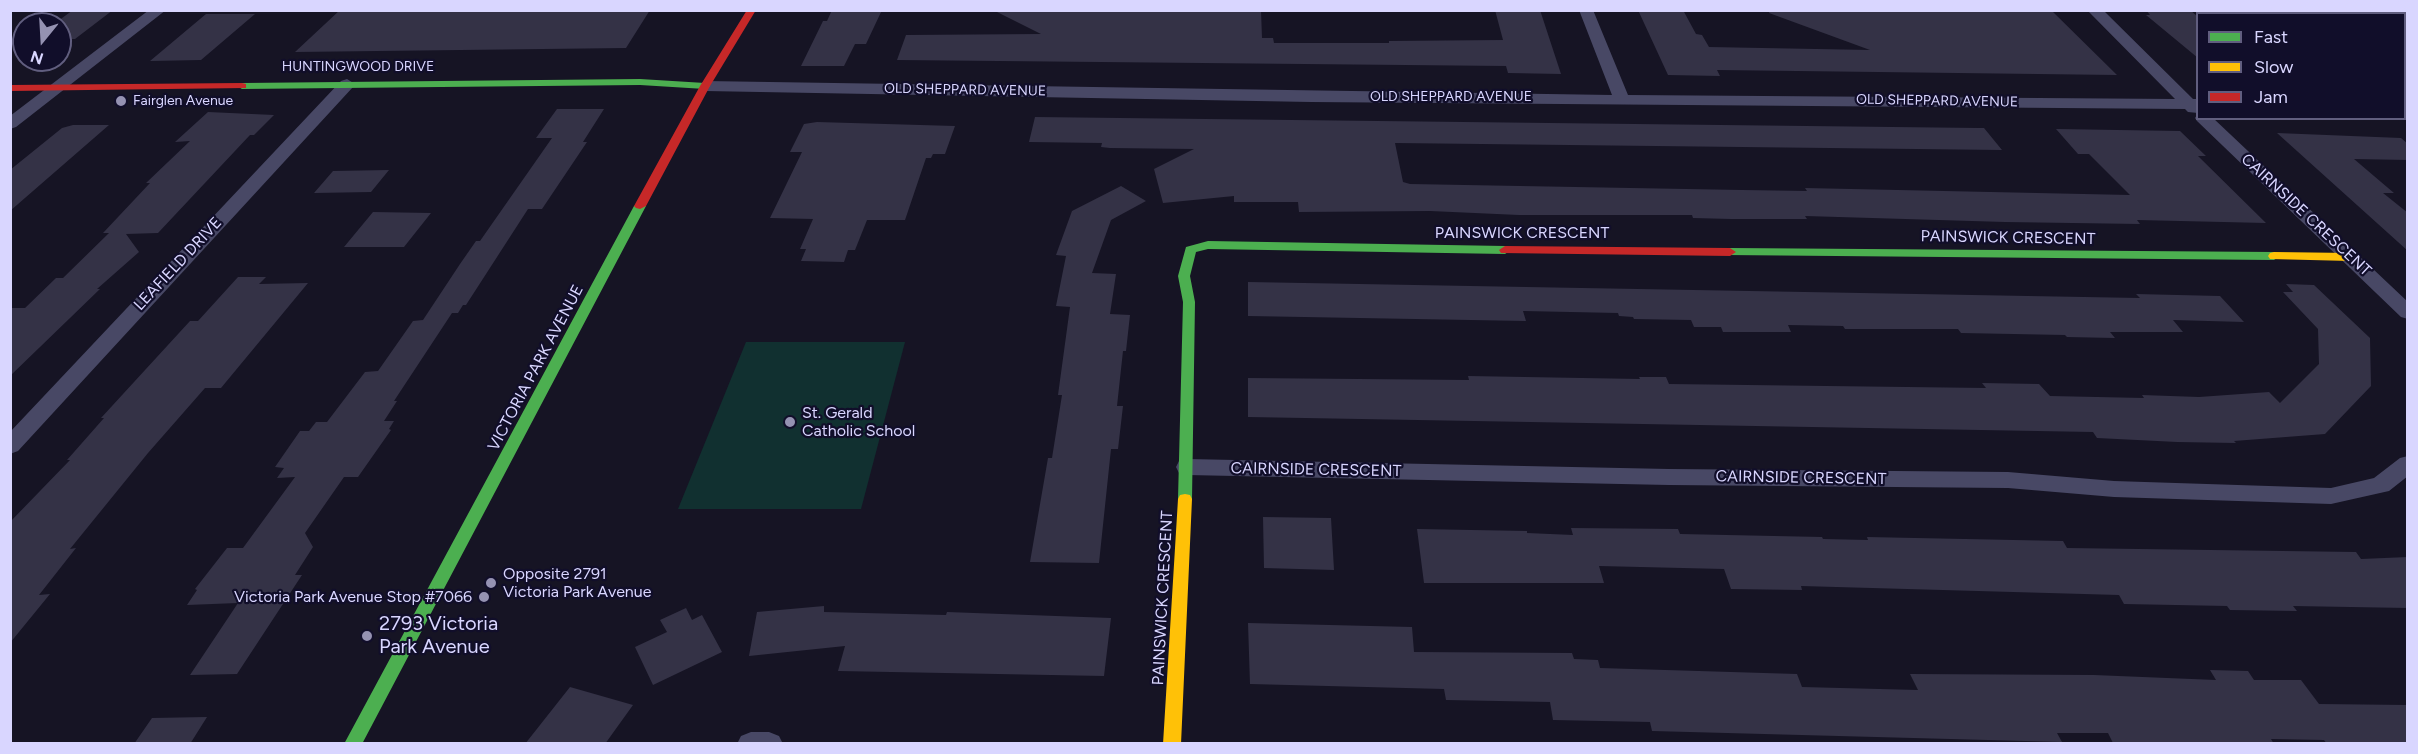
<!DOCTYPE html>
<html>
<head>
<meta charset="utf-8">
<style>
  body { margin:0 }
  #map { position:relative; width:2418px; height:754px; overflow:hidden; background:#161424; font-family:Figtree,sans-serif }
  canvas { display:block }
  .frame { position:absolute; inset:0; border:12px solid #d9d6ff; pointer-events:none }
  .legend { position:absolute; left:2196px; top:12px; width:210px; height:108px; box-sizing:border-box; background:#110e2a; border:2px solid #615e7f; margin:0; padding:8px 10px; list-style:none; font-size:18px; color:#d9d6ff }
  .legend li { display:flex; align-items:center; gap:12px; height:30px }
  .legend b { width:30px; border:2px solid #615e7f }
  .north { position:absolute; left:12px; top:12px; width:60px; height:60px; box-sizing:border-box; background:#110e2a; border:2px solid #615e7f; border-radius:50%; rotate:198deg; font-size:16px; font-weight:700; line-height:24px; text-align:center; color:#d9d6ff }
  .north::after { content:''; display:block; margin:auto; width:21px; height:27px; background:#9592b2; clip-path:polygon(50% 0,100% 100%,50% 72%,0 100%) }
</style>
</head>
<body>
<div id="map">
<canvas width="2418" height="754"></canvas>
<div class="frame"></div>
<ul class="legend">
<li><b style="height:8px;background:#4caf50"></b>Fast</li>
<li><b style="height:8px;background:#ffc107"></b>Slow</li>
<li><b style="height:8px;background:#c62828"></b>Jam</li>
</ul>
<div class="north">N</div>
</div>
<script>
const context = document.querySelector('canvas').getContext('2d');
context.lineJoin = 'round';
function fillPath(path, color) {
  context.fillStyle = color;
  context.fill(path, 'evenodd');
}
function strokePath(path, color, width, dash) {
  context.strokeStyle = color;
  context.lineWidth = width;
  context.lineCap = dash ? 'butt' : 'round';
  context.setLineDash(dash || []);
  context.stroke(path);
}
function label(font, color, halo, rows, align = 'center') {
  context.font = font + ' Figtree,sans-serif';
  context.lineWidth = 4.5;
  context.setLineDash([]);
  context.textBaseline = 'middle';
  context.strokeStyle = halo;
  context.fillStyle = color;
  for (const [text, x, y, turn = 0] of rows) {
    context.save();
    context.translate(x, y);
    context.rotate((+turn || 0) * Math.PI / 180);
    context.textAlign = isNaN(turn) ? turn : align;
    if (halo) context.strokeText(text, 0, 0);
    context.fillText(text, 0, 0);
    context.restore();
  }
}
const green = new Path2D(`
  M 746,342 L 905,342 L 861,509 L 678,509 Z`);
const building = new Path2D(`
  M 73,10 L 113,10 L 75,39 L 60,39 L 60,24 L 54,24 Z
  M 340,10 L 650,10 L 626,48 L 295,52 Z
  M 832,10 L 882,10 L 866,44 L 855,44 L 844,66 L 801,66 L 823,21 L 827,21 Z
  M 993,10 L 1261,10 L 1262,38 L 1273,38 L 1274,43 L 1389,43 L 1389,41 L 1503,40 L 1495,10 L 1540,10 L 1561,74 L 1508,73 L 1506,66 L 897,60 L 906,35 L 1041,34 Z
  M 1638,10 L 1683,10 L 1696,34 L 1702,35 L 1709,47 L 1870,50 L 1769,13 L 1770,10 L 2051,10 L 2117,75 L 1717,70 L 1720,76 L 1668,75 Z
  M 2146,10 L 2190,10 L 2198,17 L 2198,58 L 2146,15 L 2150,15 Z
  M 206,14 L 255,14 L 201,60 L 150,61 Z
  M 557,109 L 604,109 L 583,142 L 587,142 L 542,209 L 528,209 L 466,305 L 463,305 L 458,313 L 452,313 L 394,401 L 397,401 L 384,421 L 394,421 L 389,429 L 391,430 L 358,477 L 344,477 L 305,533 L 313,547 L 295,575 L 302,575 L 237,674 L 190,675 L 238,603 L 187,605 L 197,590 L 195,589 L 227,548 L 243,548 L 295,477 L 277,478 L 284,468 L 275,467 L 300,431 L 309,431 L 316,422 L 327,422 L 365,372 L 378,371 L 413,321 L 423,320 L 460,264 L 476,241 L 480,241 L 552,138 L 536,138 Z
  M 208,112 L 274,115 L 254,135 L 250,135 L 158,233 L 126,234 L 139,252 L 97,289 L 100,289 L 10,376 L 10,308 L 25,308 L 56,278 L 63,278 L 109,233 L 103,233 L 150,183 L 146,183 L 190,141 L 175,142 Z
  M 1035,117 L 1979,128 L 1984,128 L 2002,150 L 1395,143 L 1403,182 L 1410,184 L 1742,190 L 1807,191 L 1805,188 L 2130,195 L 2089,154 L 2078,154 L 2056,129 L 2180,131 L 2206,156 L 2198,156 L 2266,223 L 2137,220 L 2140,224 L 2005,222 L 1805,216 L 1807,219 L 1731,219 L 1693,218 L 1692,215 L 1519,215 L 1430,211 L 1299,212 L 1298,202 L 1234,202 L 1234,196 L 1163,203 L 1154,169 L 1194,149 L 1110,148 L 1101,147 L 1102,143 L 1029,142 Z
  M 817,122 L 955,126 L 945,154 L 933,154 L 931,158 L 926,158 L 905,220 L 867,220 L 855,250 L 848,250 L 844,262 L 801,261 L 806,249 L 800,249 L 813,219 L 770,218 L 802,152 L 790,152 L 804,124 Z
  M 73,125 L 109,125 L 10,211 L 10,170 L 62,128 Z
  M 2277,133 L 2401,138 L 2408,144 L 2408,160 L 2354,159 L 2394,193 L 2383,193 L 2408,213 L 2408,251 Z
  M 389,170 L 371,192 L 314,193 L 333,171 Z
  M 1121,186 L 1146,201 L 1111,220 L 1092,273 L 1116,274 L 1110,314 L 1130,315 L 1126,351 L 1123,351 L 1117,406 L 1123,406 L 1118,449 L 1111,449 L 1099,563 L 1030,562 L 1048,458 L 1052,458 L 1062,395 L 1058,395 L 1070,307 L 1056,306 L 1066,256 L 1056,255 L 1072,211 Z
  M 373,212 L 431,213 L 404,247 L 344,247 Z
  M 238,277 L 266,277 L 259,284 L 308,283 L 221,388 L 205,388 L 148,453 L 70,549 L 76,548 L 39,595 L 50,594 L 10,643 L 10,522 L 70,460 L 67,460 L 104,418 L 101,418 L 190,321 L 198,321 Z
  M 1248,282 L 2140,298 L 2136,294 L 2220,296 L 2244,322 L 2173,320 L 2183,332 L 2110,332 L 2115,338 L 2067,337 L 2065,335 L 1961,333 L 1958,329 L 1845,329 L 1843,326 L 1788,325 L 1791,332 L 1723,332 L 1721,327 L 1694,327 L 1691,320 L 1634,319 L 1633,317 L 1619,316 L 1618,313 L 1523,311 L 1526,321 L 1248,316 Z
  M 2286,284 L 2314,285 L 2370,338 L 2371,386 L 2325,434 L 2234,441 L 2236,443 L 2177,442 L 2097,438 L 2093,432 L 1248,417 L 1248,378 L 1469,380 L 1468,376 L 1640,379 L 1639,377 L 1666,377 L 1669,384 L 1986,388 L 1982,383 L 2039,384 L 2050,396 L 2144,398 L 2142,395 L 2199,397 L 2269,392 L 2280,403 L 2319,364 L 2318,329 L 2283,292 L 2293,292 Z
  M 1263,517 L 1331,518 L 1334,570 L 1264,568 Z
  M 1571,528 L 1678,529 L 1680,534 L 1822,537 L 1823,539 L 1868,540 L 1867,537 L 2063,541 L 2067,548 L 2356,552 L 2361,559 L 2408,557 L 2408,608 L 2293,606 L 2297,611 L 2230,610 L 2227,606 L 2124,604 L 2119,595 L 1801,586 L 1802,590 L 1731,589 L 1724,569 L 1599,566 L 1604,583 L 1424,583 L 1417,529 L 1527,531 L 1527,533 L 1573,535 Z
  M 824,606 L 824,612 L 946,615 L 947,612 L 1111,618 L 1104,676 L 838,671 L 845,646 L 749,656 L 757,612 Z
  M 686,608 L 692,620 L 702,615 L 722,652 L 653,685 L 635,647 L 667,632 L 660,620 Z
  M 1248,623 L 1412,627 L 1414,652 L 1572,653 L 1574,659 L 1598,660 L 1600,668 L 1797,674 L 1802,687 L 1918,690 L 1910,674 L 2094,675 L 2216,680 L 2210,670 L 2248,671 L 2254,680 L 2301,680 L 2319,704 L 2408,705 L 2408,744 L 2327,744 L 2324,740 L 2271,739 L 2274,744 L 2113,743 L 2108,733 L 2057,733 L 2062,742 L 1652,731 L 1650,722 L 1553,720 L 1550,702 L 1446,700 L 1444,689 L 1250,684 Z
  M 570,687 L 633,705 L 605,744 L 525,744 Z
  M 207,717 L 190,744 L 134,744 L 152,718 Z`);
const street = new Path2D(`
  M 149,10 L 166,10 L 16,127 L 10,129 L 10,116 Z
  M 1579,10 L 1593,10 L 1628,95 L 2175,99 L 2087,10 L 2103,10 L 2193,99 L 2198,99 L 2198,113 L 2188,112 L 2185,109 L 1311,102 L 705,91 L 697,86 L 705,81 L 1612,95 Z
  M 2338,10 L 2354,10 L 2356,14 L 2340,14 Z
  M 2404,50 L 2408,50 L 2408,61 L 2404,61 Z
  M 347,79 L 355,84 L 353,87 L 18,451 L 10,454 L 10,432 L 341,81 Z
  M 2404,102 L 2408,102 L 2408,112 L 2404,112 Z
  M 2197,115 L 2198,118 L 2213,118 L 2408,302 L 2408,319 L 2401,317 L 2197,121 L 2195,118 Z
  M 2408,456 L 2408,476 L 2389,491 L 2331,504 L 2114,497 L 2008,488 L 1669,485 L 1187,475 L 1179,473 L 1176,467 L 1179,461 L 1187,459 L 1669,469 L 2008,472 L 2114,481 L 2331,488 L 2374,478 L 2400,458 Z
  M 751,732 L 769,732 L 779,736 L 783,744 L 737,744 L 741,736 Z`);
const fast = new Path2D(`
  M 640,79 L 705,83 L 710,86 L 705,89 L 640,85 L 242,89 L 237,86 L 242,83 Z
  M 640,203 L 646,206 L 362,744 L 344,744 L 634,206 Z
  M 1208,241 L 1505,246 L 1511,250 L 1505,254 L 1208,249 L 1196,252 L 1190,276 L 1195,302 L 1192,499 L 1190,503 L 1180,503 L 1178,499 L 1183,302 L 1178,276 L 1186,247 Z
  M 1730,248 L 2274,252 L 2280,256 L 2274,260 L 1726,255 L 1724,252 L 1726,249 Z`);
const slow = new Path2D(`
  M 2274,252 L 2350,253 L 2356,257 L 2350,261 L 2270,259 L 2268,256 L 2270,253 Z
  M 1185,494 L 1190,495 L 1192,499 L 1181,744 L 1163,744 L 1178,499 L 1180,495 Z`);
const jam = new Path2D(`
  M 747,10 L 756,10 L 710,86 L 646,206 L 640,209 L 636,208 L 634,206 L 700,86 Z
  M 242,83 L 246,84 L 246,88 L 10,91 L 10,85 Z
  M 1505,246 L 1730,248 L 1736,252 L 1730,256 L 1501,253 L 1499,250 Z`);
const markers = [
  [121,101,6,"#9592b2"],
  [790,422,6,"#9592b2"],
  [491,583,6,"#9592b2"],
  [484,597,6,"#9592b2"],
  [367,636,6,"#9592b2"]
];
const farStreetnames = [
  ["HUNTINGWOOD DRIVE",358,67],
  ["OLD SHEPPARD AVENUE",965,90,1],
  ["OLD SHEPPARD AVENUE",1451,97],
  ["OLD SHEPPARD AVENUE",1937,101,1]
];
const farPoinames = [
  ["Fairglen Avenue",133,101]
];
const streetNames = [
  ["CAIRNSIDE CRESCENT",2306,215,43],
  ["PAINSWICK CRESCENT",1522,233],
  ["PAINSWICK CRESCENT",2008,238,1],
  ["LEAFIELD DRIVE",178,264,-47],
  ["VICTORIA PARK AVENUE",536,368,-62],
  ["CAIRNSIDE CRESCENT",1316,470,1],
  ["CAIRNSIDE CRESCENT",1801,478,1],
  ["PAINSWICK CRESCENT",1163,598,-87]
];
const poiNames = [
  ["St. Gerald",802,413],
  ["Catholic School",802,431],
  ["Opposite 2791",503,574],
  ["Victoria Park Avenue",503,592],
  ["Victoria Park Avenue Stop #7066",472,597,"right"]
];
const nearPoinames = [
  ["2793 Victoria",379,624],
  ["Park Avenue",379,647]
];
fillPath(green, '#113030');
fillPath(building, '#343246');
fillPath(street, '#484865');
fillPath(fast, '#4caf50');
fillPath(slow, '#ffc107');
fillPath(jam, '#c62828');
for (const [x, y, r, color] of markers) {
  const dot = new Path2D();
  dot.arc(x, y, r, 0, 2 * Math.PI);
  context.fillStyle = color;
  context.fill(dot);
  strokePath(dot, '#110e2a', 2);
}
label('14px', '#d9d6ff', '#110e2a', farStreetnames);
label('14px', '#d9d6ff', '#110e2a', farPoinames, 'left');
label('16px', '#d9d6ff', '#110e2a', streetNames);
label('16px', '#d9d6ff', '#110e2a', poiNames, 'left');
label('20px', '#d9d6ff', '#110e2a', nearPoinames, 'left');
</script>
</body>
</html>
